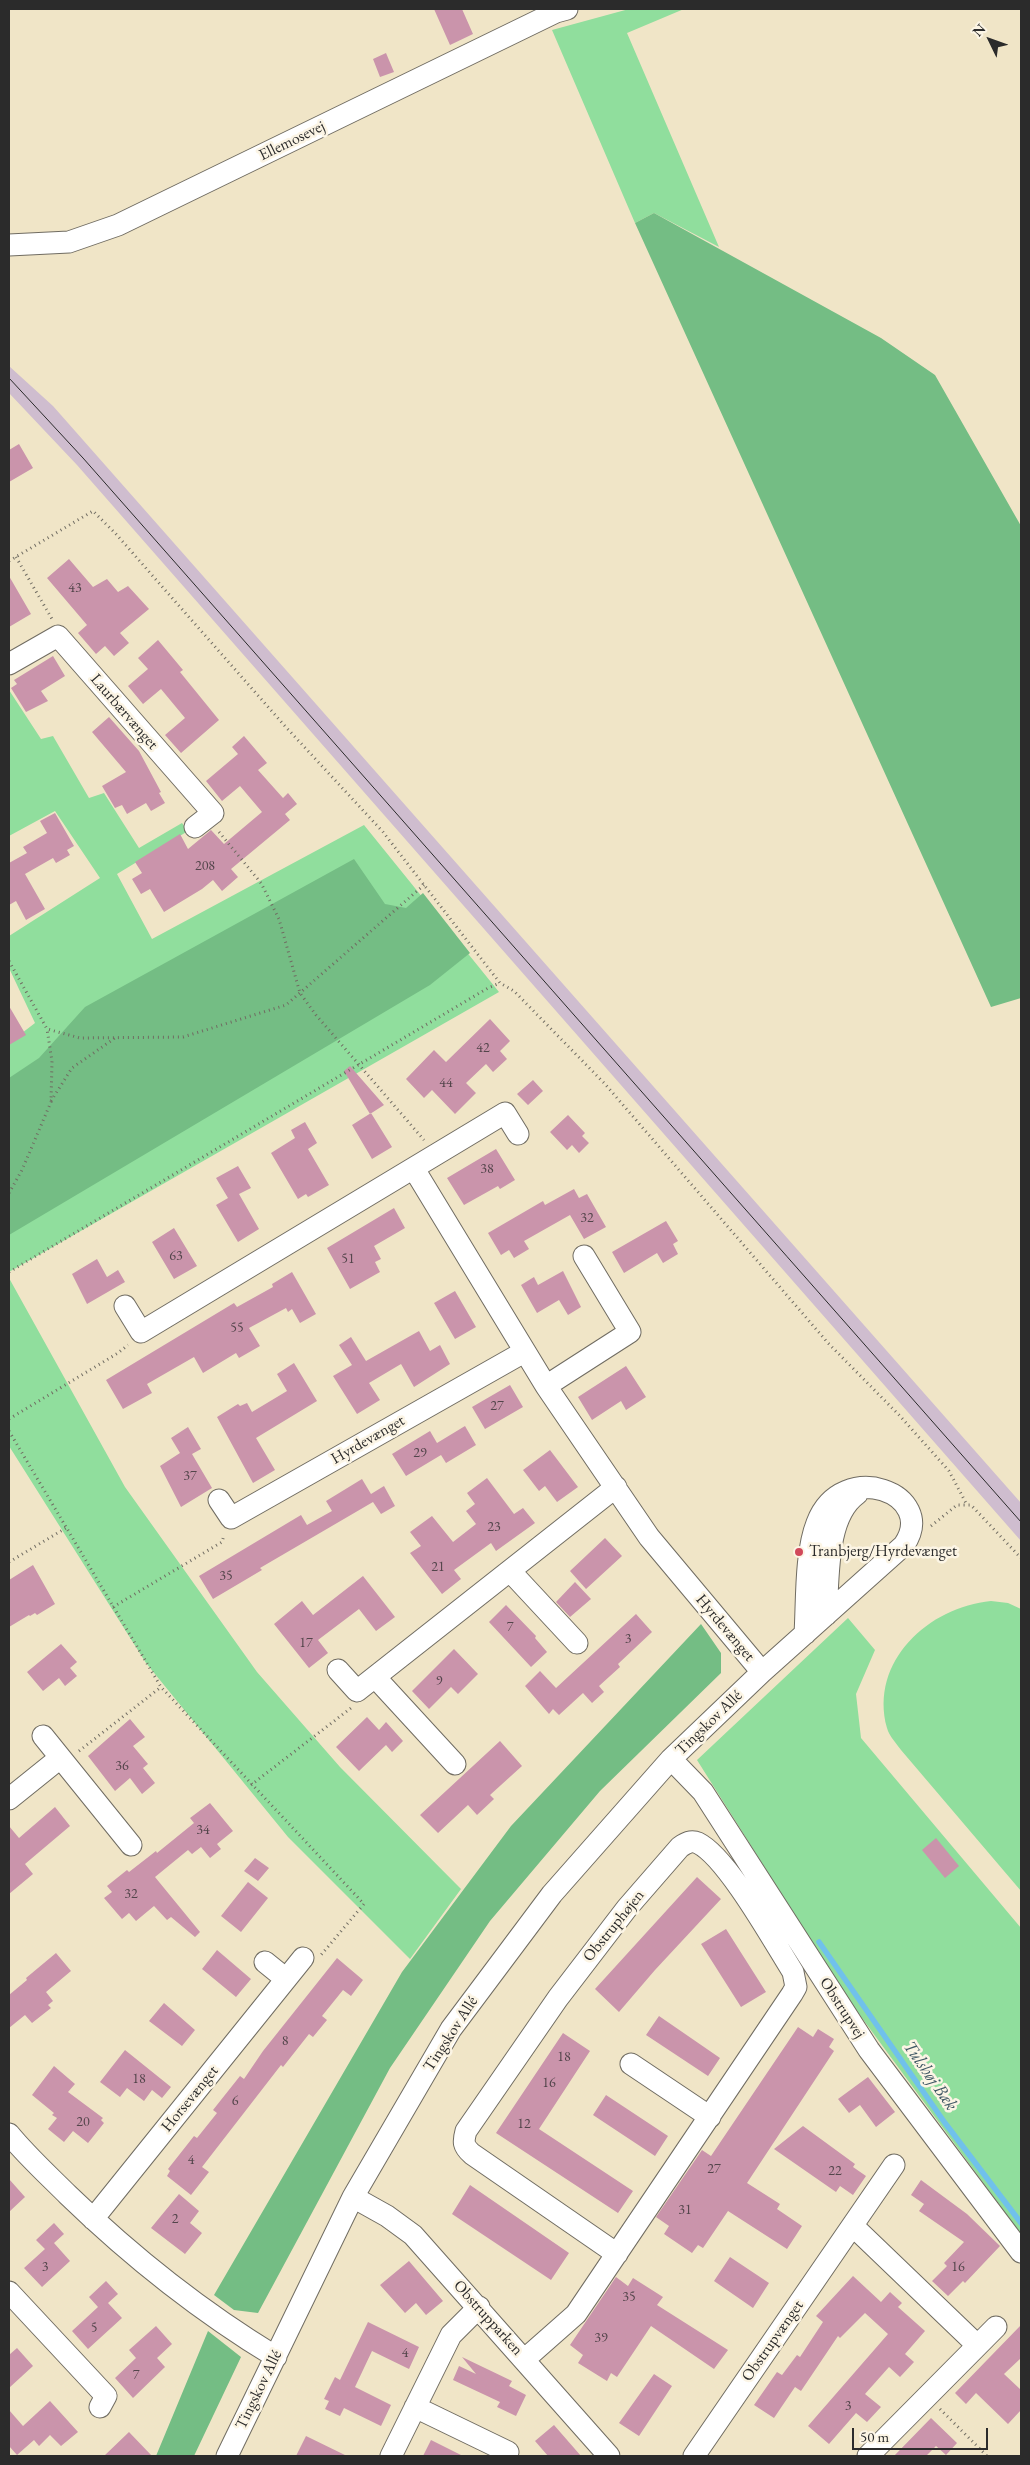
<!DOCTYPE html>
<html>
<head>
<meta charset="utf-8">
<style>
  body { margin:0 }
  #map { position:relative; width:1030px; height:2465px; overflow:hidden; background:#f0e5c7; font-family:"EB Garamond",serif }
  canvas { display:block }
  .frame { position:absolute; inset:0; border:10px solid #2b2b2b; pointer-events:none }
  .north { position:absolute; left:965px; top:15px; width:50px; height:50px; -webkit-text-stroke:4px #fcf5e5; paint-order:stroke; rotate:312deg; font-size:14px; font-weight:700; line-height:20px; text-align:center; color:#2b2b2b }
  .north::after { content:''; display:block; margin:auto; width:18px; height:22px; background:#2b2b2b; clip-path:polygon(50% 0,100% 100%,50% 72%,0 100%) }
  .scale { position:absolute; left:852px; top:2428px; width:136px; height:22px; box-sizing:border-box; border:2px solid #2b2b2b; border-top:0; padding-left:6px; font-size:15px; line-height:18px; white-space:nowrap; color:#2b2b2b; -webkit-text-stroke:4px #fcf5e5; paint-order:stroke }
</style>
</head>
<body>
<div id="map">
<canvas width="1030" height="2465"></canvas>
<div class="frame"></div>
<div class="north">N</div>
<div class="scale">50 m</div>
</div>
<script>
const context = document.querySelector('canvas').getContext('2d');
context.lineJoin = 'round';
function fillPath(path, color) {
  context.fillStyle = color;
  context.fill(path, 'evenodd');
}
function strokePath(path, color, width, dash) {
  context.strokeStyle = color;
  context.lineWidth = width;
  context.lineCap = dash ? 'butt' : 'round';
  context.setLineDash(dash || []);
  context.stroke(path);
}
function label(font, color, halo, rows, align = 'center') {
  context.font = font + ' "EB Garamond",serif';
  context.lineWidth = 5;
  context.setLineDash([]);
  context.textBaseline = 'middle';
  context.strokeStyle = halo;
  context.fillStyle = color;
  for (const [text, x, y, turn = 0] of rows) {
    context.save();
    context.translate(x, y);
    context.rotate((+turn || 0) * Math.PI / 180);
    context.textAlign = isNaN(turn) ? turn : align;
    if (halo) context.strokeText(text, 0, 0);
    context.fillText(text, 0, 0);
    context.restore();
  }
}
const industrial = new Path2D(`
  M 9,366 L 53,406 L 1021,1503 L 1021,1541 L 77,465 L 9,393 Z`);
const green = new Path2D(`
  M 629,9 L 684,9 L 627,33 L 719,247 L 654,213 L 635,223 L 552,30 Z
  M 9,690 L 41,739 L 53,736 L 89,798 L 104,793 L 139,848 L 182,823 L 188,831 L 117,874 L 152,939 L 364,825 L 499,992 L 9,1272 L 9,1043 L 35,1023 L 9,968 L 9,936 L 100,878 L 55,811 L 9,836 Z
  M 9,1278 L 125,1487 L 257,1672 L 340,1767 L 461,1889 L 410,1959 L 288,1837 L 146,1663 L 9,1446 Z
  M 991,1601 L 1008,1603 L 1021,1609 L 1021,1891 L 901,1750 C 897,1744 889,1736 887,1728 C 869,1661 929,1607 991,1601 Z
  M 848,1618 L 875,1650 L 856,1694 L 861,1738 L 1021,1928 L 1021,2234 L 845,1995 L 697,1760 Z`);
const forest = new Path2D(`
  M 654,213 L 881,338 L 935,375 L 1021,526 L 1021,998 L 991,1007 L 635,223 Z
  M 354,859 L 385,904 L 406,908 L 423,893 L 470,953 L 430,985 L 9,1235 L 9,1078 L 39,1058 L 85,1007 Z
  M 701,1624 L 721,1653 L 721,1673 L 600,1791 L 490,1921 L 390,2068 L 258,2313 L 234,2310 L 214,2295 L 402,1972 L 511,1826 Z
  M 208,2331 L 241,2357 L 194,2456 L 156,2456 Z`);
const stream = new Path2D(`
  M 819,1942 L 945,2123 L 1021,2223`);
const building = new Path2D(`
  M 434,9 L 462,9 L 473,34 L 450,45 Z
  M 386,53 L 394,72 L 380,77 L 373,59 Z
  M 19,444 L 33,468 L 9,482 L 9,450 Z
  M 69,559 L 93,587 L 107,579 L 118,592 L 128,586 L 149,609 L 120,633 L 129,643 L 114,656 L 105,646 L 96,654 L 78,633 L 87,625 L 47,578 Z
  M 9,576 L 31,614 L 9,627 Z
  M 158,640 L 183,670 L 180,672 L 219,720 L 181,753 L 165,735 L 185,718 L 161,689 L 143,704 L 128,686 L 148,669 L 138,658 Z
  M 53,656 L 65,676 L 41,691 L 48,701 L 26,712 L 11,688 L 17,684 L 14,680 Z
  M 109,717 L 139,751 L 161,792 L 159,793 L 165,803 L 151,811 L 146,803 L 127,814 L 122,805 L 115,808 L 102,786 L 126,772 L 92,732 Z
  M 244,736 L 267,763 L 258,770 L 283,798 L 288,793 L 297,804 L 285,814 L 290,820 L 231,869 L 238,877 L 222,891 L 213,880 L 202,889 L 164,912 L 150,889 L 141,894 L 132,879 L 142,873 L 135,862 L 180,834 L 188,849 L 211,830 L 224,844 L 262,812 L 240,786 L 222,801 L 206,781 L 238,754 L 232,747 Z
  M 55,813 L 74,846 L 67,850 L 70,855 L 56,863 L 53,858 L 25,874 L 45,909 L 26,920 L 16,901 L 9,905 L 9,863 L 27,853 L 23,847 L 47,833 L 40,821 Z
  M 9,1006 L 26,1035 L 9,1045 Z
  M 490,1019 L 510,1041 L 500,1051 L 507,1059 L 493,1072 L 486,1064 L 466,1083 L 476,1093 L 455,1114 L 432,1090 L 424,1098 L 406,1079 L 434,1050 L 446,1062 Z
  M 350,1066 L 384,1105 L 370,1114 L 344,1071 Z
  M 533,1080 L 543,1091 L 528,1105 L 517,1094 Z
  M 371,1113 L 392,1147 L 372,1159 L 352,1125 Z
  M 568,1115 L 585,1133 L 582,1136 L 589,1143 L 579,1153 L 572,1145 L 567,1150 L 550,1132 Z
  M 305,1122 L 317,1143 L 308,1149 L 329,1185 L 308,1197 L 306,1194 L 298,1199 L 271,1153 L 295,1138 L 291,1130 Z
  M 496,1149 L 515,1180 L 500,1189 L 498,1186 L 464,1205 L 447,1178 Z
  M 238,1166 L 251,1188 L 239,1194 L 259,1229 L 238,1242 L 216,1205 L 228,1198 L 216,1178 Z
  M 574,1189 L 579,1198 L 587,1194 L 606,1227 L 584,1239 L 570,1215 L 524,1241 L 529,1249 L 514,1258 L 509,1250 L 501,1255 L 488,1233 L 543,1201 L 545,1205 Z
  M 394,1208 L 405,1228 L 374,1246 L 381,1259 L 375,1262 L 380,1272 L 350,1289 L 327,1248 Z
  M 666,1221 L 678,1241 L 673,1244 L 678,1254 L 663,1263 L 657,1253 L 624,1273 L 612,1252 Z
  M 174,1228 L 197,1266 L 174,1279 L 152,1242 Z
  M 97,1259 L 107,1277 L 118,1270 L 125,1282 L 87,1304 L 72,1274 Z
  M 563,1271 L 581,1307 L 568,1315 L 559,1300 L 537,1313 L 521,1285 L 534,1277 L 538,1285 Z
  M 292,1272 L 316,1314 L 300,1323 L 292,1309 L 288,1312 L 286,1308 L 249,1328 L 260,1346 L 239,1358 L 236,1353 L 203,1373 L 194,1357 L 147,1384 L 152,1393 L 123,1409 L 106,1380 L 234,1303 L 237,1307 L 273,1287 L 272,1284 Z
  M 455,1291 L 476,1327 L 455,1339 L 434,1303 Z
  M 419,1331 L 430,1351 L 440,1345 L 450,1364 L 414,1387 L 401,1364 L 369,1383 L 380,1400 L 357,1414 L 333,1376 L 352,1365 L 339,1345 L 351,1337 L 366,1361 Z
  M 294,1363 L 317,1401 L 256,1438 L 275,1470 L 253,1483 L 217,1417 L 238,1404 L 240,1406 L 247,1403 L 252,1412 L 287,1391 L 277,1374 Z
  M 626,1366 L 646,1397 L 626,1410 L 621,1401 L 592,1420 L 578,1397 Z
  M 510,1385 L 523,1407 L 485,1429 L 472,1407 Z
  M 465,1426 L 476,1445 L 446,1463 L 441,1455 L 406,1476 L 392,1454 L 430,1431 L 437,1443 Z
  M 188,1427 L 201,1449 L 192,1454 L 212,1488 L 181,1507 L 160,1466 L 180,1453 L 171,1438 Z
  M 550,1450 L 578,1487 L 557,1502 L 545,1486 L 539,1491 L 523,1470 Z
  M 487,1478 L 514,1514 L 523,1508 L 535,1523 L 496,1551 L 491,1543 L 454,1570 L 461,1579 L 442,1594 L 410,1553 L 421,1546 L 410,1532 L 432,1516 L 453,1542 L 476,1524 L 466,1511 L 475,1504 L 467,1493 Z
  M 362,1479 L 371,1494 L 384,1486 L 395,1506 L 381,1514 L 373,1502 L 260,1568 L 262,1570 L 213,1599 L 199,1576 L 301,1515 L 307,1525 L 332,1511 L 326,1501 Z
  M 605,1538 L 622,1556 L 586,1589 L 570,1571 Z
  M 33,1565 L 55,1604 L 37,1615 L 35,1613 L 30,1616 L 29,1615 L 9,1627 L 9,1580 Z
  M 363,1576 L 395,1617 L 376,1631 L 359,1609 L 318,1640 L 328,1653 L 309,1668 L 274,1624 L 302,1601 L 313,1615 Z
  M 575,1582 L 591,1599 L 570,1617 L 556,1602 Z
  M 506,1605 L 536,1636 L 535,1638 L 547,1652 L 531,1667 L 489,1622 Z
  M 636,1614 L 652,1632 L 618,1664 L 620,1667 L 599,1686 L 604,1692 L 592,1703 L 583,1693 L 559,1715 L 553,1709 L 549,1714 L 525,1686 L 540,1671 L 556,1688 Z
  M 61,1644 L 77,1662 L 70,1668 L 77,1676 L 65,1686 L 59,1678 L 43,1691 L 27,1672 Z
  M 454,1649 L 478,1674 L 458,1694 L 451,1687 L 429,1709 L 412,1691 Z
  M 367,1717 L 379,1730 L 386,1722 L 403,1741 L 392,1752 L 386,1745 L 359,1771 L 336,1747 Z
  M 130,1719 L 145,1737 L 133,1746 L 148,1764 L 143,1768 L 155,1783 L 142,1794 L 130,1778 L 115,1791 L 88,1756 Z
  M 500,1741 L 522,1766 L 490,1795 L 494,1799 L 477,1815 L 468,1805 L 438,1833 L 420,1815 Z
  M 210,1803 L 233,1831 L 217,1844 L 221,1849 L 210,1858 L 201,1847 L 192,1854 L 188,1850 L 155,1877 L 200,1932 L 195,1937 L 171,1917 L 167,1920 L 154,1906 L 136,1921 L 129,1913 L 122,1919 L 104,1898 L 112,1892 L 107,1886 L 127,1870 L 129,1872 L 156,1851 L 157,1853 L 194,1823 L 190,1818 Z
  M 55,1807 L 70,1826 L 25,1864 L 33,1874 L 9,1894 L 9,1826 L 19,1838 Z
  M 936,1838 L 959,1866 L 945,1878 L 922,1850 Z
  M 255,1858 L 269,1868 L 258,1881 L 244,1871 Z
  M 697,1877 L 721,1899 L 655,1970 L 619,2012 L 595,1989 Z
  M 248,1882 L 268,1898 L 241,1932 L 221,1916 Z
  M 726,1929 L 766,1992 L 741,2007 L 701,1944 Z
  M 217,1950 L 251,1979 L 236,1997 L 202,1969 Z
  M 56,1953 L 71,1971 L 46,1992 L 53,2001 L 48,2005 L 51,2008 L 32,2023 L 25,2015 L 9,2028 L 9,1995 L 27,1980 L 26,1978 Z
  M 337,1958 L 363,1980 L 351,1996 L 343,1990 L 322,2016 L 327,2020 L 313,2037 L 309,2034 L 283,2067 L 281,2065 L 202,2167 L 209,2172 L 191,2195 L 167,2176 L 170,2171 L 168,2169 L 194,2136 L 197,2138 L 217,2113 L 213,2110 L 240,2076 L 244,2079 L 263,2051 Z
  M 164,2003 L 195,2030 L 182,2046 L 149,2021 Z
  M 659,2016 L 720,2058 L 708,2076 L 646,2035 Z
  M 798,2027 L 813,2037 L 818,2029 L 834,2039 L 829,2047 L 834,2051 L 747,2183 L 780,2204 L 777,2209 L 802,2226 L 787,2249 L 728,2211 L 703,2248 L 698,2245 L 692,2253 L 664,2234 L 669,2226 L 656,2217 L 702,2150 L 711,2156 Z
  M 563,2033 L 590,2051 L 539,2129 L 633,2191 L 618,2213 L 496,2133 Z
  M 125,2050 L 171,2087 L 162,2098 L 152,2090 L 144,2101 L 127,2088 L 120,2097 L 100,2082 Z
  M 54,2066 L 75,2084 L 68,2092 L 103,2118 L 101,2120 L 104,2123 L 88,2143 L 73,2131 L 64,2142 L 48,2129 L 57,2118 L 52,2115 L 54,2113 L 32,2095 Z
  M 868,2077 L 895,2112 L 876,2127 L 860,2105 L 849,2113 L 838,2099 Z
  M 606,2095 L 668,2136 L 655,2156 L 593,2115 Z
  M 803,2126 L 855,2164 L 853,2167 L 866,2176 L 853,2195 L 840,2186 L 836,2192 L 774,2149 Z
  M 9,2179 L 25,2197 L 9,2212 Z
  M 921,2180 L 967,2214 L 1000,2246 L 965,2283 L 963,2281 L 948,2296 L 932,2281 L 947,2266 L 944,2263 L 964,2242 L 919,2211 L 924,2204 L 911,2195 Z
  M 470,2185 L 569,2253 L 551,2280 L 452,2214 Z
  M 179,2194 L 199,2211 L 190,2223 L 202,2233 L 185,2254 L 151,2228 Z
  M 54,2223 L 64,2234 L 54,2243 L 70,2261 L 42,2287 L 24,2268 L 45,2249 L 36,2240 Z
  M 730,2257 L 769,2283 L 753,2308 L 714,2281 Z
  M 409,2261 L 443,2301 L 426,2315 L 416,2303 L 405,2313 L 380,2285 Z
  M 853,2276 L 881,2302 L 890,2292 L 902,2303 L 898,2307 L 925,2331 L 905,2354 L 914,2362 L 900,2377 L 889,2367 L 865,2394 L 881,2407 L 867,2422 L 856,2413 L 829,2444 L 808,2426 L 888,2334 L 865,2313 L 840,2338 L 838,2336 L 801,2391 L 795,2387 L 774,2418 L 754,2405 L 777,2372 L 782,2375 L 797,2355 L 800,2357 L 823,2322 L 816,2316 Z
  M 616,2277 L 628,2286 L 633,2278 L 663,2297 L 657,2305 L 728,2350 L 714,2369 L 651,2326 L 617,2377 L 611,2373 L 607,2381 L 578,2363 L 583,2355 L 570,2345 Z
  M 106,2281 L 118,2294 L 108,2303 L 122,2318 L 88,2349 L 72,2331 L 98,2307 L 89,2297 Z
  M 368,2322 L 419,2347 L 409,2369 L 372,2351 L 355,2387 L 391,2405 L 381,2426 L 344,2408 L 340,2416 L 325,2409 L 329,2401 L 324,2399 L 335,2377 L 340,2380 Z
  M 1021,2325 L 1021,2358 L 1004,2374 L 1021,2390 L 1021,2410 L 1008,2424 L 976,2393 L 966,2404 L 955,2393 Z
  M 156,2326 L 172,2344 L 157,2358 L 165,2367 L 133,2398 L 115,2378 L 136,2358 L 129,2350 Z
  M 17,2348 L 33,2366 L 9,2388 L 9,2355 Z
  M 462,2357 L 512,2381 L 509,2386 L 526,2395 L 516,2416 L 497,2407 L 500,2402 L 453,2380 L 459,2366 L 476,2374 Z
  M 654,2374 L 672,2386 L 639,2436 L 619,2423 Z
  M 50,2401 L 78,2432 L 61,2446 L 50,2435 L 39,2446 L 34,2440 L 17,2455 L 9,2446 L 9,2410 L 23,2426 Z
  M 931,2418 L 957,2443 L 946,2455 L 936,2446 L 926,2456 L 894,2456 Z
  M 554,2425 L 581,2456 L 548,2456 L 535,2441 Z
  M 129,2432 L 152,2456 L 104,2456 Z
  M 306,2436 L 347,2456 L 296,2456 Z
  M 431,2440 L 463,2456 L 423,2456 Z`);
const path = new Path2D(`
  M 16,557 L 52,619
  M 9,561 L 93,511 L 115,533 L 284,725 L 383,832 L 500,983 L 514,991 L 605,1084 L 828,1343 L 900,1416 L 949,1471 L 966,1503
  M 219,832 L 261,883 L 279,919 L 300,993 L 316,1015 L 424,1140
  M 9,961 L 47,1029 L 80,1038 L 183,1037 L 286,1005 L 424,885
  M 51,1101 L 72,1068 L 115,1038
  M 9,1193 L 22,1170 L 51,1102 L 52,1061 L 47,1029
  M 9,1272 L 488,988 L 500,983
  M 9,1419 L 118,1353 L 128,1345
  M 9,1431 L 161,1687 L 364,1904 L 321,1955
  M 931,1526 L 957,1505 L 971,1505 L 1021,1558
  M 9,1562 L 66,1528
  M 113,1607 L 222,1542 L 224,1535
  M 79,1751 L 161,1687
  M 251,1785 L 351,1708
  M 940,2409 L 987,2456`);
const minor = new Path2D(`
  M 9,245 L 69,242 L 118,225 L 556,12 L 567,9
  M 9,664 L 58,636 L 213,813 L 195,827
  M 414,1169 L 546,1386 L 649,1537 L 762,1672
  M 125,1306 L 141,1332 L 505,1113 L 518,1134
  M 546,1386 L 630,1332 L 584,1256
  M 219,1500 L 231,1518 L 524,1352
  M 510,1571 L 577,1643
  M 826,1615 C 829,1578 825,1517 857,1494
  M 338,1670 L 357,1691 L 616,1487
  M 375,1677 L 455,1764
  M 43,1736 L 131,1845
  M 671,1759 L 703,1792 L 869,2050 L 1021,2252
  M 9,1799 L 60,1758
  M 265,1962 L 286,1979
  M 631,2064 L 710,2117
  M 9,2134 C 27,2156 48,2175 68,2195 C 131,2256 200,2311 276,2357
  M 353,2197 L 387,2216 L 413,2235 L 609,2456
  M 93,2219 L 303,1958
  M 853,2226 L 977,2345
  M 9,2292 L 106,2396 L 100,2407
  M 525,2359 L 576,2314 L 792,1994 L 796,1987 L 793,1972 C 774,1942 727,1857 698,1843 C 691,1840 686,1843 680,1847 L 627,1908 L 558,1998 L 466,2131 C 463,2142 463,2146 472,2154 L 617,2254
  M 415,2407 L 508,2452 L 506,2456
  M 227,2456 L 353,2197 L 451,2029 L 552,1894 L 671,1759 L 762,1672 L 904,1545 C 939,1494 842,1457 817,1523 C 805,1553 807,1602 805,1634
  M 391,2456 L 451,2335 L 479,2307
  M 694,2456 L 894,2165
  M 868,2456 L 996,2327`);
const tram = new Path2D(`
  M 9,378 L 83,458 L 1021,1522`);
const markers = [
  [799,1552,5,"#d1495b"]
];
const numberNames = [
  ["43",75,588],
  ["208",205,866],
  ["42",483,1048],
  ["44",446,1083],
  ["38",487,1169],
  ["32",587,1218],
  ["63",176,1256],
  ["51",348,1259],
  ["55",237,1328],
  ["27",497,1406],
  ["29",420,1453],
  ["37",190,1476],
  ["23",494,1527],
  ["21",438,1567],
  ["35",226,1576],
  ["7",510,1627],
  ["3",628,1639],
  ["17",306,1643],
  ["9",439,1681],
  ["36",122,1766],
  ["34",203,1830],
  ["32",131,1894],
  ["8",285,2041],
  ["18",564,2057],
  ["18",139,2079],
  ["16",549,2083],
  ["6",235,2101],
  ["20",83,2122],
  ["12",524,2124],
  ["4",191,2160],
  ["27",714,2169],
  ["22",835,2171],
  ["31",685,2210],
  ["2",175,2219],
  ["3",45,2267],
  ["16",958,2267],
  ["35",629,2297],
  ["5",94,2328],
  ["39",601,2338],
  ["4",405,2353],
  ["7",136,2375],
  ["3",848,2406]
];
const streetNames = [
  ["Ellemosevej",292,141,-26],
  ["Laurbærvænget",124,712,49],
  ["Hyrdevænget",368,1440,-30],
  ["Hyrdevænget",725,1628,50],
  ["Tingskov Allé",709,1723,-44],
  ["Obstruphøjen",614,1926,-51],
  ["Obstrupvej",842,2008,57],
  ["Tingskov Allé",451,2034,-57],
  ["Horsevænget",190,2099,-51],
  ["Obstrupparken",488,2318,48],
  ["Obstrupvænget",773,2341,-55],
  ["Tingskov Allé",259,2390,-64]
];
const poiNames = [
  ["Tranbjerg/Hyrdevænget",809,1552]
];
const waterNames = [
  ["Tulshøj Bæk",930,2076,55]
];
fillPath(industrial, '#cfbdcf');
fillPath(green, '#90de9d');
fillPath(forest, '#74bd84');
strokePath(stream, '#70c1eb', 5.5);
fillPath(building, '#ca94ab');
strokePath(minor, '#706c62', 23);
strokePath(path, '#706c62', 3, [1, 4]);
strokePath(minor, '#fff', 21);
strokePath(tram, '#2b2b2b', 1);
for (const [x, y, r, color] of markers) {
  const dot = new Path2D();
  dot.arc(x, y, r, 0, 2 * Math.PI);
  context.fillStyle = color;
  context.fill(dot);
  strokePath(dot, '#fcf5e5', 2);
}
label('14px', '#53454b', null, numberNames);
label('16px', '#2b2b2b', '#fcf5e5', streetNames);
label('16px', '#2b2b2b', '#fcf5e5', poiNames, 'left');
label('italic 18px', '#405865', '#fcf5e5', waterNames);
</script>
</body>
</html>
